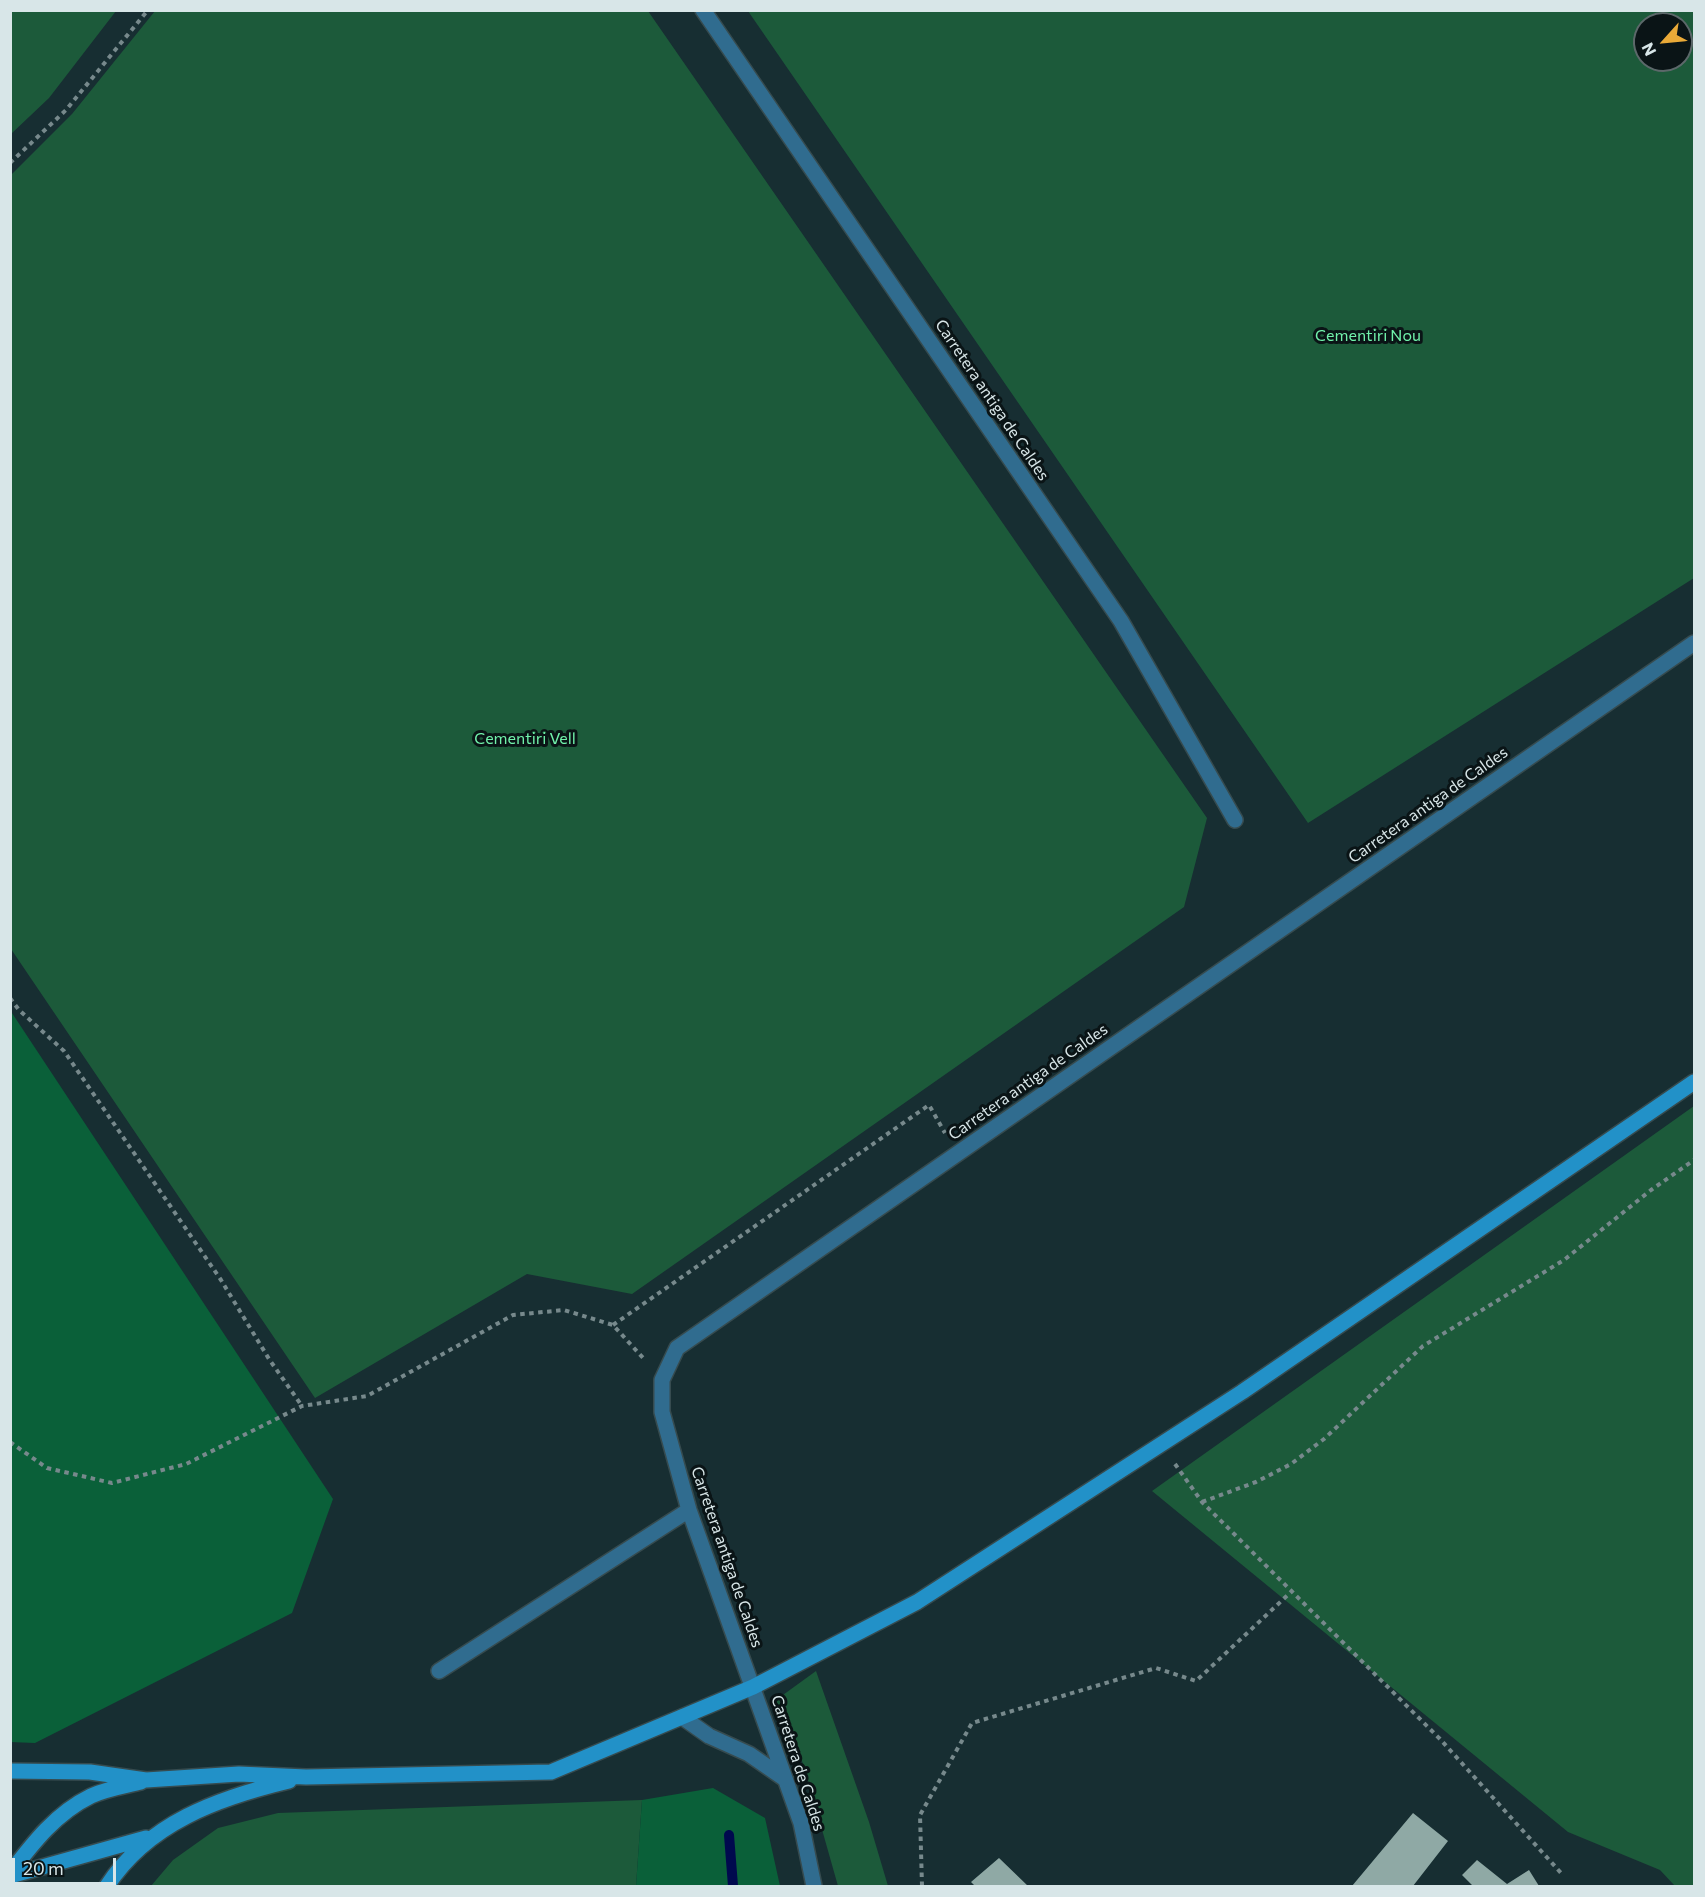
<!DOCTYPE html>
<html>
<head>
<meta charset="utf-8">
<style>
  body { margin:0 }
  #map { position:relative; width:1705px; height:1897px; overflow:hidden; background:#172e32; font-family:Commissioner,sans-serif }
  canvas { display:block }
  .frame { position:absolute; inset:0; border:12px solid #d8e6e8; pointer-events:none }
  .north { position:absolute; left:1633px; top:12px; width:60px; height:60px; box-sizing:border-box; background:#0a1416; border:2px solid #5c686a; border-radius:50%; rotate:243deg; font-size:16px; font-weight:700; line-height:24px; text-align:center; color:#d8e6e8 }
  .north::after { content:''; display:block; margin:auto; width:21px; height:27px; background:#eaaa38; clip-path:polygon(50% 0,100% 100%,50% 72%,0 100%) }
  .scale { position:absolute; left:12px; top:1858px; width:104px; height:27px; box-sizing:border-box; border:3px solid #d8e6e8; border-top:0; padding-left:8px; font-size:18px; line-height:21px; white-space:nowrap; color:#d8e6e8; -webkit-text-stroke:4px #0a1416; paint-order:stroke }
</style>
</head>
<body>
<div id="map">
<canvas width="1705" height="1897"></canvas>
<div class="frame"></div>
<div class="north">N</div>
<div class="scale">20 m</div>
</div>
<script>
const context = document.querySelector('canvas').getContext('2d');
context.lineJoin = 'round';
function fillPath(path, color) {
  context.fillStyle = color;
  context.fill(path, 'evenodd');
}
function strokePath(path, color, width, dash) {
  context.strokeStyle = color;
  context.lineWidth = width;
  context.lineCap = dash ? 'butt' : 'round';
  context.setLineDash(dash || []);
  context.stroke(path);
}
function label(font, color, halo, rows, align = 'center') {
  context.font = font + ' Commissioner,sans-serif';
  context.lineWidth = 6;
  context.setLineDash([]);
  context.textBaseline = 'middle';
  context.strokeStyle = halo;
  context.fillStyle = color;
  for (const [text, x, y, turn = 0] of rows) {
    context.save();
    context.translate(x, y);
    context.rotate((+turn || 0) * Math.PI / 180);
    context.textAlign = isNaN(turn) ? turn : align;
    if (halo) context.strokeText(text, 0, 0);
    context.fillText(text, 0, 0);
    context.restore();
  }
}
const green = new Path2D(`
  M 11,10 L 116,11 L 49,98 L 11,134 Z
  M 155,11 L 648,11 L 1207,818 L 1184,907 L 632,1294 L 527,1274 L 315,1398 L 11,949 L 11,175 L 72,114 Z
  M 748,11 L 1694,11 L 1694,578 L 1308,823 ZM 1645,24 L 1681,24 L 1681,60 L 1645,60 Z
  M 1694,1106 L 1694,1886 L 1675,1886 L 1660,1870 L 1568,1832 L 1152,1491 Z
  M 816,1671 L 869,1822 L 888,1886 L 838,1886 L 804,1766 L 776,1700 Z
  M 642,1800 L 636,1886 L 151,1886 L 173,1860 L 218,1828 L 278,1813 Z`);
const forest = new Path2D(`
  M 10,1010 L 333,1499 L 292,1613 L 35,1743 L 10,1742 Z
  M 713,1788 L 765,1818 L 780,1886 L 636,1886 L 642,1800 Z`);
const stream = new Path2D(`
  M 729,1835 L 733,1886`);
const building = new Path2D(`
  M 1413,1813 L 1448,1841 L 1413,1886 L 1352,1886 Z
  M 999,1858 L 1028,1886 L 975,1886 L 971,1882 Z
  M 1477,1860 L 1507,1884 L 1529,1870 L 1539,1886 L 1473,1886 L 1462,1875 Z`);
const path = new Path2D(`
  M 10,163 L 66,110 L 148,10
  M 10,998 L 19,1010 L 64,1051 L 221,1280 L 269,1359 L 302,1406
  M 613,1325 L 929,1105 L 945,1133
  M 10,1442 L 47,1468 L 112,1483 L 186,1464 L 302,1406 L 367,1396 L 513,1315 L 564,1310 L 613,1325 L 644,1359
  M 1175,1464 L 1202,1502 L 1440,1739 L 1561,1873
  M 1202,1502 L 1256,1482 L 1291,1464 L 1324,1439 L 1423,1346 L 1564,1260 L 1651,1190 L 1694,1160
  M 922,1886 L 920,1815 L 972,1723 L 1156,1668 L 1196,1681 L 1291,1592`);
const street = new Path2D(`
  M 703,10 L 1121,621 L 1235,820
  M 439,1671 L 689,1510
  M 682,1717 L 709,1736 L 749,1754 L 785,1779
  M 814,1886 L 801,1823 L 689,1510 L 662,1412 L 662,1380 L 677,1348 L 1694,643`);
const secondary = new Path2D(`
  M 10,1771 L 90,1772 L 146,1780 L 239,1774 L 306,1777 L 551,1772 L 753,1687 L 917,1602 L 1242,1392 L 1694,1082
  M 10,1873 C 33,1843 56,1813 91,1796 C 106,1789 125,1786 141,1782
  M 10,1876 L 146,1838
  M 107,1886 C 148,1823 218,1798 289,1781`);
const parkNames = [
  ["Cementiri Nou",1368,336],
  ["Cementiri Vell",525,739]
];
const streetNames = [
  ["Carretera antiga de Caldes",992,400,56],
  ["Carretera antiga de Caldes",1428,805,-35],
  ["Carretera antiga de Caldes",1028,1082,-35],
  ["Carretera antiga de Caldes",727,1557,71],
  ["Carretera de Caldes",798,1763,72]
];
fillPath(green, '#1c5a3a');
fillPath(forest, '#0a6039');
strokePath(stream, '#00094e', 10);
fillPath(building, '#8fa9a5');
strokePath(street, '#364b4f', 18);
strokePath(secondary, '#364b4f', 18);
strokePath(path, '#77898c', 4, [4.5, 4.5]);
strokePath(street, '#306c8f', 15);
strokePath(secondary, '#2291c8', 15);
label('16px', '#71f2ab', '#0a1416', parkNames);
label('16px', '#d8e6e8', '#0a1416', streetNames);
</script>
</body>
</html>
